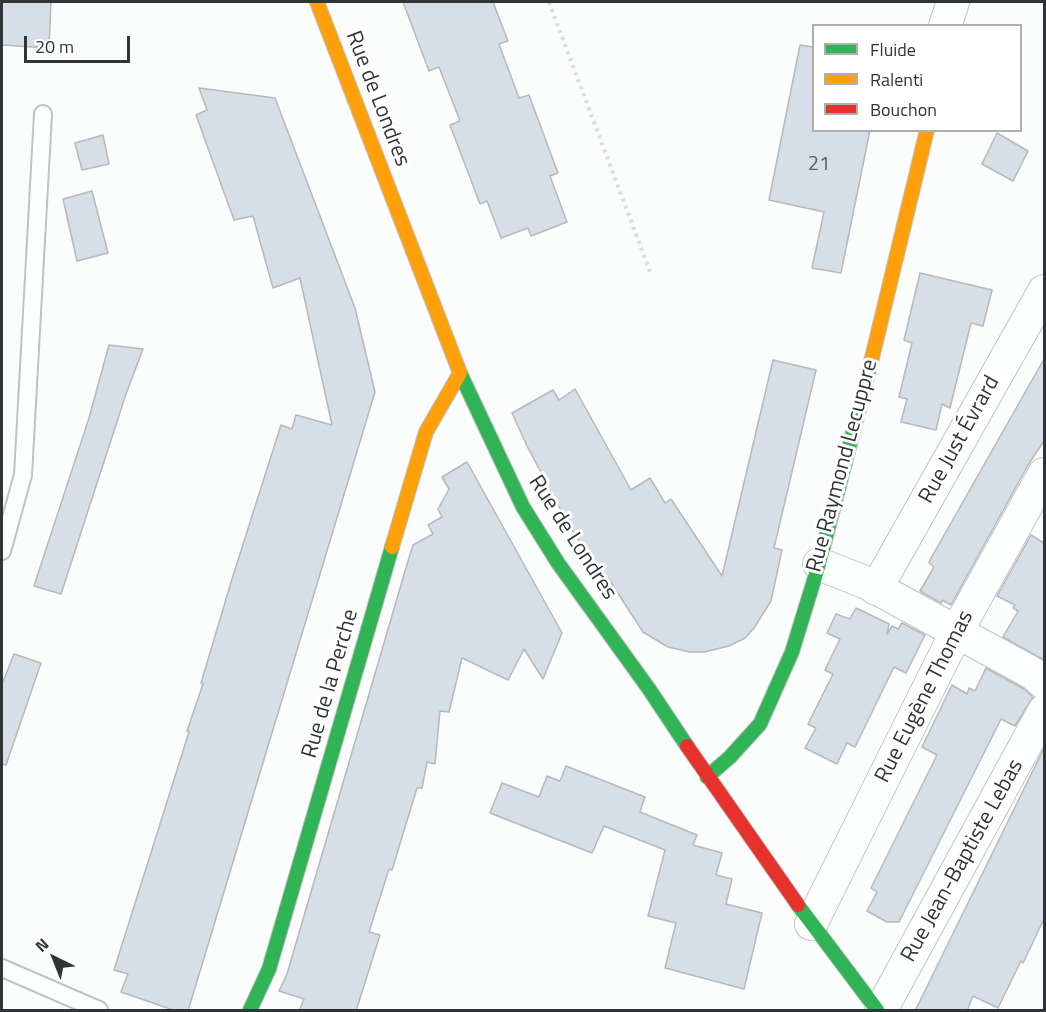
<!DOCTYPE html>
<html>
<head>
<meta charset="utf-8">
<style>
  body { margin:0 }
  #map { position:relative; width:1046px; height:1012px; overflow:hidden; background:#fbfcfc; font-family:"Titillium Web",sans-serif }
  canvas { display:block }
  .frame { position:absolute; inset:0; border:3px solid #313538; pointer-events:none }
  .legend { position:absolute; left:812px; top:24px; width:210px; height:108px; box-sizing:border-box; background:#fff; border:2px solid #adaeaf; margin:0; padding:8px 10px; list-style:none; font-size:18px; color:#313538 }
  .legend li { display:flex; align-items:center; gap:12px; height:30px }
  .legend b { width:30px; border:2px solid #adaeaf }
  .north { position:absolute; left:24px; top:928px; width:60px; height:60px; -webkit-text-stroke:4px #fff; paint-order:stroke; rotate:317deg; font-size:16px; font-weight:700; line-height:24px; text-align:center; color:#313538 }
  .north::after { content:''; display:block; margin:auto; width:21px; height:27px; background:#313538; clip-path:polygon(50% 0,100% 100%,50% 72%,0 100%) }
  .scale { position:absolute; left:24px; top:36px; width:106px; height:27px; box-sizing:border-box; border:3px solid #313538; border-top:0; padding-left:8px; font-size:18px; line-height:21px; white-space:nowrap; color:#313538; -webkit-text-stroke:4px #fff; paint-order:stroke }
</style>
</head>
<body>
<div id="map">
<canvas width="1046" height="1012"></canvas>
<div class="frame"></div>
<ul class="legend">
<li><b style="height:8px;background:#30b455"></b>Fluide</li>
<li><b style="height:8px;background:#ff9f0a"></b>Ralenti</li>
<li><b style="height:8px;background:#e5322d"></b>Bouchon</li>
</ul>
<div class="north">N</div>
<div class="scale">20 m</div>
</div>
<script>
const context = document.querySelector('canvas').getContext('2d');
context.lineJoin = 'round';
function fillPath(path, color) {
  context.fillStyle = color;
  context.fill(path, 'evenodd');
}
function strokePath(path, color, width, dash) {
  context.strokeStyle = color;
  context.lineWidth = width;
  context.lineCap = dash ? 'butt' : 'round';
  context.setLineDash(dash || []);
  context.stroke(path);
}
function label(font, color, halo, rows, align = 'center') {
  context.font = font + ' "Titillium Web",sans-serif';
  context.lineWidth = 6;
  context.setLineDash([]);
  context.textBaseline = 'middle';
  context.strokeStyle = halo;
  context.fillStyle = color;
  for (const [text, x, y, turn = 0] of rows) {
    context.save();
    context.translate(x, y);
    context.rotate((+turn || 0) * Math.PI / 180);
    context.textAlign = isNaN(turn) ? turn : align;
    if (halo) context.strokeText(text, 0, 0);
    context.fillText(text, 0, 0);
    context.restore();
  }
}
const building = new Path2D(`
  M 2,2 L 51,2 L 49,48 L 2,45 Z
  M 403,2 L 493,2 L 508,41 L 499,44 L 519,98 L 529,95 L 558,173 L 550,176 L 567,222 L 531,236 L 528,228 L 501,238 L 487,201 L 480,204 L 450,125 L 460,121 L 439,67 L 429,71 Z
  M 800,45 L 813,47 L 813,130 L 870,130 L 841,273 L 812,268 L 824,212 L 769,200 Z
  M 199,88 L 275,98 L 355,308 L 375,392 L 188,1011 L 176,1011 L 121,992 L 128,974 L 114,970 L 189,732 L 187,731 L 203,684 L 201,683 L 232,579 L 281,425 L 292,429 L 296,415 L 332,425 L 300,278 L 273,288 L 253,216 L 234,220 L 196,115 L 207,110 Z
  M 997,133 L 1028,151 L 1013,181 L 982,164 Z
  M 103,135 L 109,164 L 82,170 L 75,143 Z
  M 92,191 L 108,253 L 77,261 L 63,199 Z
  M 920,273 L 992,290 L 983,326 L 971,323 L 950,408 L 942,404 L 936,430 L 901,422 L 907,399 L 899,397 L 912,343 L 904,340 Z
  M 109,345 L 143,349 L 126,394 L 61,594 L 34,586 L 89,418 Z
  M 1044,359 L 1044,441 L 1028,465 L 951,605 L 942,600 L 941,603 L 920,591 L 934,567 L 929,563 L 930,560 Z
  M 773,360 L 816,370 L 774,548 L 782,550 L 771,601 L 754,628 L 745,638 L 729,646 L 704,652 L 690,652 L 668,647 L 643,632 L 608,578 L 605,580 L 570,527 L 527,446 L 512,413 L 553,390 L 559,400 L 575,389 L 631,490 L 650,478 L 665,503 L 671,499 L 722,576 Z
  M 467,462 L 562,633 L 543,679 L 524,649 L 508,680 L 462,658 L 449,712 L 440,711 L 435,764 L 427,762 L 422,788 L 417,788 L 392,870 L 389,869 L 369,932 L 380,935 L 356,1011 L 299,1011 L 304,999 L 279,991 L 287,974 L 408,561 L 413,545 L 433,534 L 428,525 L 442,517 L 438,509 L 449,489 L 442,477 Z
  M 1031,535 L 1044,543 L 1044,660 L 1003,637 L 1018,611 L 1013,608 L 1015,605 L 997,596 Z
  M 856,608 L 889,624 L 887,634 L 892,626 L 898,629 L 902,623 L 925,635 L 906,673 L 894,667 L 855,747 L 847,743 L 837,764 L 805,748 L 816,728 L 808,724 L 833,674 L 825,670 L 840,639 L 827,633 L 836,614 L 850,619 Z
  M 14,654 L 41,663 L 6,765 L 2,764 L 2,684 Z
  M 986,668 L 1024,689 L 1033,697 L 1015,726 L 1001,719 L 899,922 L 887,922 L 867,911 L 877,892 L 871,888 L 937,755 L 922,747 L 952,685 L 967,694 L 969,688 L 975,691 Z
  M 1044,748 L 1044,919 L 1023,963 L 1021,961 L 998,1008 L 973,996 L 967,1011 L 915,1011 Z
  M 566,766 L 645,797 L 640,812 L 697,835 L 693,845 L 722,853 L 716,875 L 732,879 L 726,904 L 762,913 L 744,989 L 665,968 L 676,923 L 648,916 L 665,850 L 604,826 L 592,853 L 490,813 L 502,783 L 539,797 L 547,776 L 560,781 Z`);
const path = new Path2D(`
  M 549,2 L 650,272`);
const lane = new Path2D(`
  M 2,551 L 23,475 L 43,114
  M 2,968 L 99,1010`);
const street = new Path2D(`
  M 945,26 L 953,2
  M 819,564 L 867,583 L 1034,674 L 1044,683
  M 876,589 L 1044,291
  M 811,924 L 957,631 L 1044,474
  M 881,1010 L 1044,711`);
const fast = new Path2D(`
  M 460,373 L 523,507 L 558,563 L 649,689 L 687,746
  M 707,777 L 730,757 L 760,724 L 792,652 L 819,564 L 871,362
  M 798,905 L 877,1010
  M 250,1010 L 269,969 L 392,547`);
const slow = new Path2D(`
  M 317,2 L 460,373
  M 871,362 L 927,130
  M 392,547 L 426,432 L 460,373`);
const jam = new Path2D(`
  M 687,746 L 798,905`);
const numberNames = [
  ["21",819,165]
];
const streetNames = [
  ["Rue de Londres",377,99,69],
  ["Rue Just Évrard",960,440,-61],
  ["Rue Raymond Lecuppre",843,466,-75],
  ["Rue de Londres",572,538,57],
  ["Rue de la Perche",331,684,-74],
  ["Rue Eugène Thomas",925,697,-63],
  ["Rue Jean-Baptiste Lebas",963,861,-61]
];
fillPath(building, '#d6dfe7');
strokePath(building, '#b6b8b9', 1.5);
strokePath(lane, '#c0c2c3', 20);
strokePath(street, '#c0c2c3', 34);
strokePath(fast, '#c0c2c3', 16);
strokePath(slow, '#c0c2c3', 16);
strokePath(jam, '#c0c2c3', 16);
strokePath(path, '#dbdbdb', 4, [3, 4.5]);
strokePath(lane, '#feffff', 16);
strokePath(street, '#feffff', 32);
strokePath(fast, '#30b455', 14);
strokePath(slow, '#ff9f0a', 14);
strokePath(jam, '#e5322d', 14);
label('20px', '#5a6064', null, numberNames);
label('22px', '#313538', '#fff', streetNames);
</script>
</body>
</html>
